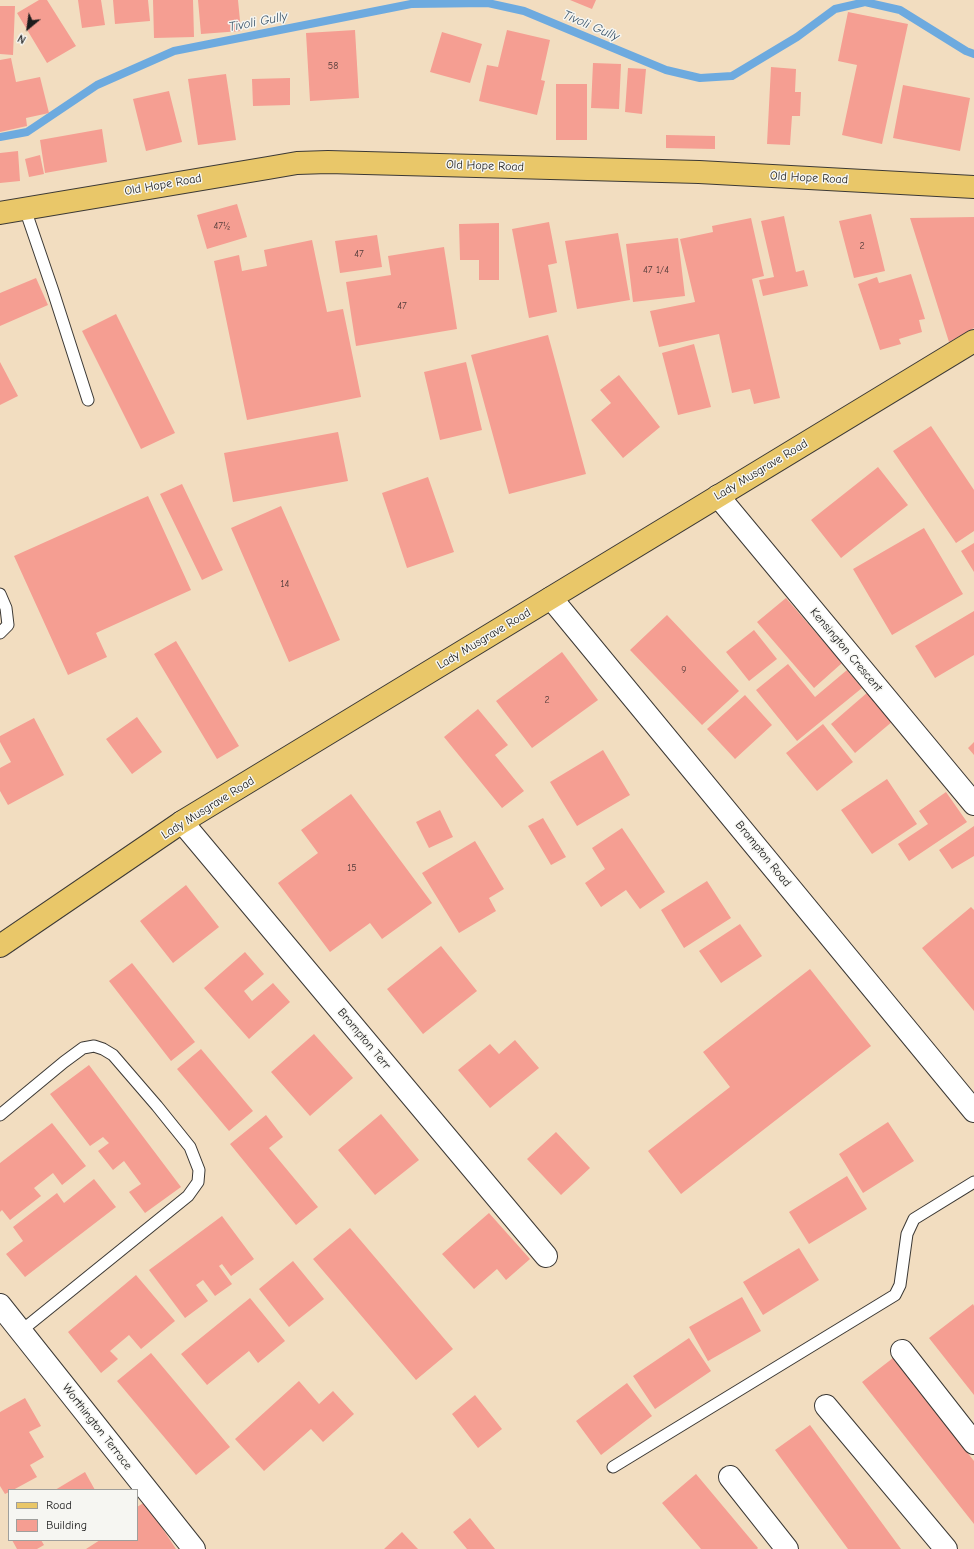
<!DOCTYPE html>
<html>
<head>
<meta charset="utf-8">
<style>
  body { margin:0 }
  #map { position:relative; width:974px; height:1549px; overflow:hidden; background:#f2ddc0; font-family:"Comic Neue",sans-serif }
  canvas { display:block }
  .legend { position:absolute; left:8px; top:1489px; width:130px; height:52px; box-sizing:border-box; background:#f6f6f2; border:1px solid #9f9f9c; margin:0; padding:5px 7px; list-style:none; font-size:12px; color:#1c1c1c }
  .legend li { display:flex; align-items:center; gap:8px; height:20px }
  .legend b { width:20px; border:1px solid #9f9f9c }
  .north { position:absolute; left:8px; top:8px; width:40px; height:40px; -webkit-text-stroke:3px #f6f6f2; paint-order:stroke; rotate:209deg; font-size:11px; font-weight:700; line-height:16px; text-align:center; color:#1c1c1c }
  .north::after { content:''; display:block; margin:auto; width:14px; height:18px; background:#1c1c1c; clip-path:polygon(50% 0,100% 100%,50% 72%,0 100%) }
</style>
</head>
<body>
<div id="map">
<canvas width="974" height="1549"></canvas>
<ul class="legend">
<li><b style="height:5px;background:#e9c769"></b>Road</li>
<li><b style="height:11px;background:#f59e92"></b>Building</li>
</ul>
<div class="north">N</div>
</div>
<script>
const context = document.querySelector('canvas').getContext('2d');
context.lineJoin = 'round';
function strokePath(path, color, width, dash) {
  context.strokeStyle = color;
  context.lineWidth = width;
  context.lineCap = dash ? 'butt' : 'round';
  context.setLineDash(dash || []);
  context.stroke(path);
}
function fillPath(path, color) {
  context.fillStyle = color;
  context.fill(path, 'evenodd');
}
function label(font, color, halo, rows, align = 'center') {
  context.font = font + ' "Comic Neue",sans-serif';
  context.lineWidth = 3;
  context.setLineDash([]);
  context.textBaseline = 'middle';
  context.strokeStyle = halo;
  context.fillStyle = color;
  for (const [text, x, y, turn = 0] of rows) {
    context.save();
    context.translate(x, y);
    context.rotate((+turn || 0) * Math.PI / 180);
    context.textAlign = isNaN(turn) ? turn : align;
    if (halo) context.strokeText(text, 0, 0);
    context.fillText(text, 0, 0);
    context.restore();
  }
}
const stream = new Path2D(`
  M 0,137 L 27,132 L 97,85 L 174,51 L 411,4 L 488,3 L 524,11 L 666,70 L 700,78 L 732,76 L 797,37 L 835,9 L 865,2 L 900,10 L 966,51 L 974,54`);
const building = new Path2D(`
  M 39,0 L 47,0 L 76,46 L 47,63 L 17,13 Z
  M 78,0 L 101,0 L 105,25 L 82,28 Z
  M 113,0 L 148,0 L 150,21 L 115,24 Z
  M 153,0 L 193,0 L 194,37 L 154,38 Z
  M 198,0 L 238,0 L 241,31 L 201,34 Z
  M 570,0 L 596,0 L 592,9 Z
  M 0,6 L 15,6 L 13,55 L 0,54 Z
  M 848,12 L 908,24 L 882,144 L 842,135 L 857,65 L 838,61 Z
  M 355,30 L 359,98 L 310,101 L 306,33 Z
  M 507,30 L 550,40 L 541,80 L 545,81 L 537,115 L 479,101 L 487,65 L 498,67 Z
  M 442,32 L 482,44 L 470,83 L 430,72 Z
  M 11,58 L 16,82 L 40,77 L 49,113 L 26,118 L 27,126 L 0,132 L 0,60 Z
  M 593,63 L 621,64 L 619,109 L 591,108 Z
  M 771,67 L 796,69 L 795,92 L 801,92 L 800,116 L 792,116 L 790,145 L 767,144 Z
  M 628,68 L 646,69 L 642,114 L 625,112 Z
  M 226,74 L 236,140 L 198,145 L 188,79 Z
  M 290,78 L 290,105 L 253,106 L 252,79 Z
  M 556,84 L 587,84 L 587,140 L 556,140 Z
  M 903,85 L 970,98 L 960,151 L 893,138 Z
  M 169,91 L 182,142 L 146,151 L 133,99 Z
  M 102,129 L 107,162 L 45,173 L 40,140 Z
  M 666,135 L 715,136 L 715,149 L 666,148 Z
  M 18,151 L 20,181 L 0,183 L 0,153 Z
  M 40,155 L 44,174 L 29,177 L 25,159 Z
  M 237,204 L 247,237 L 207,249 L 197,215 Z
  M 871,214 L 885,271 L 854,278 L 839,221 Z
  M 784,216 L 796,272 L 804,270 L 808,286 L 763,296 L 759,280 L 774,277 L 761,221 Z
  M 974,217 L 974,328 L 949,342 L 910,218 Z
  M 751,218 L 764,276 L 752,279 L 780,398 L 754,404 L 750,389 L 732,393 L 719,334 L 659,347 L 650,311 L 695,302 L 680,239 L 713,232 L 712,226 Z
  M 549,222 L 557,263 L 548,265 L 557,312 L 529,318 L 512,229 Z
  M 499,223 L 499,280 L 479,280 L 479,260 L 460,260 L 459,224 Z
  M 618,233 L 630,300 L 577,309 L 565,241 Z
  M 377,235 L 382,267 L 340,273 L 335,241 Z
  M 678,238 L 685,296 L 633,302 L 626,244 Z
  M 312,240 L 327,312 L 343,309 L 361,397 L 247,420 L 214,261 L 239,255 L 242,271 L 267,266 L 264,250 Z
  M 444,247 L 457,329 L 356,346 L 346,282 L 391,275 L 388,256 Z
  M 911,274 L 925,319 L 919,320 L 922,332 L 899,339 L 901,344 L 880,350 L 858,284 L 877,277 L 879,283 Z
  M 36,278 L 48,305 L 0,326 L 0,293 Z
  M 116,314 L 175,433 L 141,449 L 82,331 Z
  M 548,335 L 586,474 L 509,494 L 471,355 Z
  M 694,344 L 711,407 L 678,415 L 662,353 Z
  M 0,362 L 18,396 L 0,405 Z
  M 466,362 L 482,430 L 440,440 L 424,372 Z
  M 619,375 L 660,427 L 623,458 L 591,420 L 611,403 L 600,390 Z
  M 931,426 L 974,490 L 974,531 L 956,543 L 893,451 Z
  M 338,432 L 348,481 L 233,502 L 224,453 Z
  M 878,467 L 908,505 L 841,558 L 811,520 Z
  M 428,477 L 454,552 L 407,568 L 382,493 Z
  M 182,484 L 223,570 L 202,580 L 160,494 Z
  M 148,496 L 191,590 L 96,633 L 107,657 L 68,675 L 14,556 Z
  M 281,506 L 340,640 L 289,662 L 231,528 Z
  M 924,528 L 963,594 L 892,635 L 853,569 Z
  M 974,543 L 974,572 L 961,551 Z
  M 786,598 L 842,663 L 814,688 L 757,622 Z
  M 974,611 L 974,655 L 935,678 L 915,646 Z
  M 667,615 L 739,691 L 702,725 L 630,650 Z
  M 754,630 L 777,659 L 749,681 L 726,652 Z
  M 176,641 L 239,746 L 217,759 L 154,654 Z
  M 562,652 L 598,700 L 532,748 L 496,701 Z
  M 788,664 L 815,697 L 847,670 L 862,688 L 797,741 L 756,690 Z
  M 868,692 L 893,721 L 855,753 L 831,724 Z
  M 745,695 L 772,725 L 735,759 L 707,729 Z
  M 478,709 L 508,745 L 495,755 L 524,791 L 502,808 L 444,737 Z
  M 137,717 L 162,752 L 132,774 L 106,739 Z
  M 34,718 L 64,775 L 8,805 L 0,791 L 0,768 L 11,762 L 0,742 L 0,736 Z
  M 823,724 L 853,762 L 817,791 L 786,753 Z
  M 974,742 L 974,755 L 968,748 Z
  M 603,750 L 630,795 L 577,826 L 550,782 Z
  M 887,779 L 917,824 L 872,854 L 841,810 Z
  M 946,792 L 967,822 L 909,861 L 898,844 L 928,824 L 919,811 Z
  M 351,794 L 432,903 L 382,939 L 370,923 L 330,952 L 278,883 L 318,853 L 301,830 Z
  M 440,810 L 453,837 L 429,848 L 416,822 Z
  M 543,818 L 566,857 L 551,865 L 528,826 Z
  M 974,826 L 974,856 L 952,869 L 939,850 Z
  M 622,828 L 665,892 L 640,909 L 626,890 L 601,907 L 585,883 L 605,869 L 592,848 Z
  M 475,841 L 504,889 L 489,898 L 496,911 L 459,933 L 422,873 Z
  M 707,881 L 731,918 L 684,948 L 661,910 Z
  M 186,885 L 219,927 L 173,963 L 140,921 Z
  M 971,907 L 974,910 L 974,1011 L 922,948 Z
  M 740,924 L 762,956 L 721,983 L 699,951 Z
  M 441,946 L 477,991 L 423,1034 L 387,989 Z
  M 245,952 L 264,974 L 244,991 L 252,1001 L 273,983 L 290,1002 L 249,1039 L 204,988 Z
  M 132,963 L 195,1042 L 171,1061 L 109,981 Z
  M 810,969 L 871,1046 L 681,1194 L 648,1151 L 730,1087 L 703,1052 Z
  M 314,1034 L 353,1078 L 310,1116 L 271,1072 Z
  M 515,1040 L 539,1068 L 490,1108 L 458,1070 L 490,1044 L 499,1054 Z
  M 201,1049 L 253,1111 L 229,1131 L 177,1069 Z
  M 89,1065 L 181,1187 L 145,1213 L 129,1192 L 141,1184 L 124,1161 L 113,1170 L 98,1151 L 109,1143 L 103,1137 L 90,1146 L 50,1094 Z
  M 381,1114 L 419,1160 L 375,1195 L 338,1150 Z
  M 266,1115 L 283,1137 L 269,1148 L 318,1207 L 296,1225 L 230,1144 Z
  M 888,1122 L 914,1161 L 863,1193 L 839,1154 Z
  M 52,1123 L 86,1166 L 62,1185 L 53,1173 L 34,1188 L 41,1196 L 10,1220 L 2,1210 L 0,1212 L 0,1163 Z
  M 556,1132 L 590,1168 L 561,1195 L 527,1159 Z
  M 847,1176 L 867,1209 L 809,1244 L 789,1212 Z
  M 94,1179 L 116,1207 L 25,1277 L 6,1254 L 23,1241 L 13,1227 L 57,1193 L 64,1203 Z
  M 489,1213 L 530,1259 L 506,1280 L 497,1269 L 474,1289 L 442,1254 Z
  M 222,1216 L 254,1259 L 231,1276 L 222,1264 L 219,1266 L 232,1284 L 215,1296 L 203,1280 L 196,1285 L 208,1301 L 185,1318 L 149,1270 Z
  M 350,1228 L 453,1349 L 416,1380 L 313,1259 Z
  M 799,1248 L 819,1280 L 763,1315 L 743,1282 Z
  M 293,1261 L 324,1299 L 289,1327 L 259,1289 Z
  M 136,1275 L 175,1321 L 141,1349 L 129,1335 L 110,1351 L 118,1359 L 101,1373 L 68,1332 Z
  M 742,1297 L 761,1331 L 708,1361 L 689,1327 Z
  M 250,1298 L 285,1341 L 258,1363 L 249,1351 L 207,1385 L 181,1354 Z
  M 973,1304 L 974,1306 L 974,1395 L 929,1338 Z
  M 689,1338 L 711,1371 L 655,1409 L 633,1376 Z
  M 151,1353 L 230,1447 L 196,1475 L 117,1381 Z
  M 893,1358 L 974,1461 L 974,1524 L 862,1382 Z
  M 299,1381 L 319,1404 L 333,1391 L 354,1414 L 323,1442 L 311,1429 L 264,1471 L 235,1439 Z
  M 627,1383 L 652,1416 L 601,1455 L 576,1421 Z
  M 475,1395 L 502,1429 L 478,1448 L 452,1414 Z
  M 25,1398 L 41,1426 L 29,1432 L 44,1457 L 30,1465 L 37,1477 L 13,1490 L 9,1490 L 9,1492 L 5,1494 L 0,1486 L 0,1412 Z
  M 810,1425 L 901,1549 L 848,1549 L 775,1450 Z
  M 85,1472 L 95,1490 L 55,1490 Z
  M 696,1474 L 758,1548 L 757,1549 L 701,1549 L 662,1503 Z
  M 145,1502 L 176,1549 L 86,1549 L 100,1540 L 137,1540 L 137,1507 Z
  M 470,1518 L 495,1549 L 467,1549 L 453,1532 Z
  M 402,1532 L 418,1549 L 384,1549 Z
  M 12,1540 L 41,1540 L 44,1545 L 37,1549 L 17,1549 Z`);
const service = new Path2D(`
  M 25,209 L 53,291 L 88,400
  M 0,594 L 6,608 L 8,625 L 0,633
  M 0,1115 L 64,1062 L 83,1048 L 94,1046 L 103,1049 L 113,1055 L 157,1106 L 190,1147 L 199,1170 L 198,1182 L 188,1196 L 21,1331
  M 613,1467 L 895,1295 L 900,1285 L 907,1234 L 914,1219 L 974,1182`);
const minor = new Path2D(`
  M 718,496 L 974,804
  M 551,598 L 974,1111
  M 182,822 L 546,1256
  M 0,1305 L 194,1549
  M 902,1351 L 974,1443
  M 826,1406 L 946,1549
  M 730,1477 L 787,1549`);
const primary = new Path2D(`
  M 0,213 L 268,168 L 297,163 L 328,162 L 699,172 L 974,187
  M 0,946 L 182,822 L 974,341`);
const numberNames = [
  ["58",333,66],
  ["47½",222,226],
  ["2",862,246],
  ["47",359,254],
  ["47 1/4",656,270],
  ["47",402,306],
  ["14",285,584],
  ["9",684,670],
  ["2",547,700],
  ["15",352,868]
];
const streetNames = [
  ["Old Hope Road",485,166,2],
  ["Old Hope Road",809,178,3],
  ["Old Hope Road",163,185,-10],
  ["Lady Musgrave Road",761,470,-31],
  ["Lady Musgrave Road",484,639,-31],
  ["Kensington Crescent",846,650,50],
  ["Lady Musgrave Road",208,808,-32],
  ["Brompton Road",763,854,51],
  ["Brompton Terr",364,1039,50],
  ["Worthington Terrace",97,1427,52]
];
const waterNames = [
  ["Tivoli Gully",258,22,-11],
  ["Tivoli Gully",591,26,23]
];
strokePath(stream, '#6daadf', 8);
fillPath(building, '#f59e92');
strokePath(service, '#3c3935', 13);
strokePath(minor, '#3c3935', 24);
strokePath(primary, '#3c3935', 24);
strokePath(service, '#fff', 11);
strokePath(minor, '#fff', 22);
strokePath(primary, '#e9c769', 22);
label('10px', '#523c3a', null, numberNames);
label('12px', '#1c1c1c', '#f6f6f2', streetNames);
label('italic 13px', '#3c556a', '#f6f6f2', waterNames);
</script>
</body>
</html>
